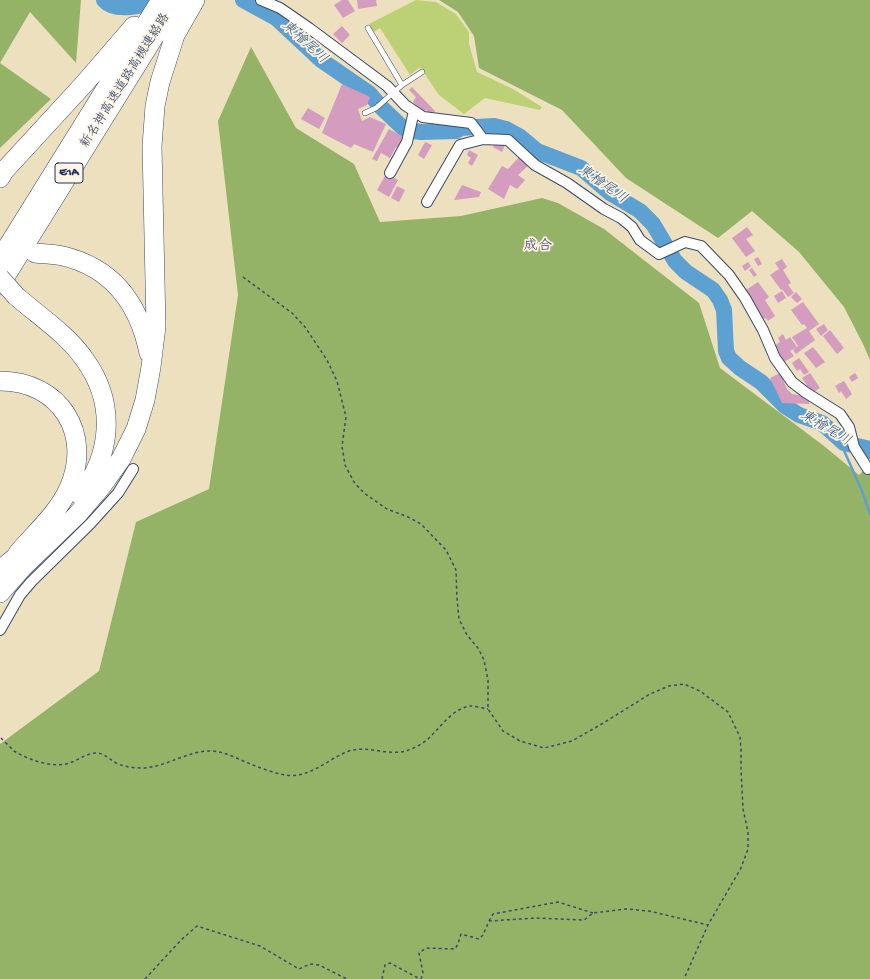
<!DOCTYPE html>
<html>
<head>
<meta charset="utf-8">
<style>
  body { margin:0 }
  canvas { display:block; background:#ede0be }
</style>
</head>
<body>
<canvas width="870" height="979"></canvas>
<script>
const context = document.querySelector('canvas').getContext('2d');
context.lineJoin = 'round';
function fillPath(path, color) {
  context.fillStyle = color;
  context.fill(path, 'evenodd');
}
function strokePath(path, color, width, dash) {
  context.strokeStyle = color;
  context.lineWidth = width;
  context.lineCap = dash ? 'butt' : 'round';
  context.setLineDash(dash || []);
  context.stroke(path);
}
function label(font, color, halo, rows, align = 'center') {
  context.font = font + ' "Gochi Hand","Klee One",sans-serif';
  context.lineWidth = 3.5;
  context.setLineDash([]);
  context.textBaseline = 'middle';
  context.strokeStyle = halo;
  context.fillStyle = color;
  for (const [text, x, y, turn = 0] of rows) {
    context.save();
    context.translate(x, y);
    context.rotate((+turn || 0) * Math.PI / 180);
    context.textAlign = isNaN(turn) ? turn : align;
    if (halo) context.strokeText(text, 0, 0);
    context.fillText(text, 0, 0);
    context.restore();
  }
}
const green = new Path2D(`
  M 416,0 L 436,2 L 456,14 L 469,32 L 469,44 L 477,72 L 513,89 L 542,107 L 540,110 L 485,98 L 464,114 L 439,95 L 420,67 L 410,75 L 380,28 L 374,32 L 369,24 Z`);
const forest = new Path2D(`
  M 0,0 L 81,0 L 76,63 L 30,12 L 0,63 Z
  M 439,0 L 870,0 L 870,360 L 863,344 L 844,307 L 799,252 L 752,211 L 718,238 L 626,178 L 562,110 L 479,68 L 474,36 L 458,12 Z
  M 251,47 L 296,128 L 354,164 L 380,222 L 461,216 L 542,198 L 558,203 L 604,229 L 699,303 L 720,368 L 824,446 L 859,475 L 870,464 L 870,979 L 0,979 L 0,744 L 99,671 L 136,522 L 209,489 L 238,295 L 218,121 Z
  M 0,63 L 51,99 L 0,148 Z`);
const stream = new Path2D(`
  M 838,437 L 862,491 L 870,514`);
const river = new Path2D(`
  M 104,0 C 116,14 147,4 161,0
  M 243,0 L 276,18 L 321,60 L 369,93 L 382,108 L 403,128 L 408,130 L 421,132 L 456,131 L 460,128 L 494,126 L 506,129 L 519,136 L 537,151 L 581,168 L 610,193 L 640,211 L 653,224 L 675,261 L 686,272 L 713,290 L 720,300 L 724,310 L 726,351 L 729,358 L 740,368 L 761,382 L 785,406 L 799,415 L 822,423 L 844,443 L 866,448 L 870,451`);
const building = new Path2D(`
  M 342,0 L 348,0 L 355,11 L 343,18 L 334,5 Z
  M 357,0 L 376,0 L 377,6 L 358,9 Z
  M 342,26 L 350,35 L 342,43 L 333,34 Z
  M 342,84 L 370,97 L 367,105 L 358,109 L 362,121 L 370,117 L 386,124 L 373,152 L 354,144 L 351,148 L 322,133 Z
  M 412,87 L 435,111 L 431,115 L 426,110 L 423,113 L 413,102 L 416,97 L 409,90 Z
  M 308,108 L 325,118 L 319,129 L 301,119 Z
  M 389,129 L 403,137 L 397,148 L 396,147 L 390,158 L 381,153 L 377,161 L 372,159 Z
  M 496,140 L 505,145 L 502,152 L 493,147 Z
  M 425,142 L 432,145 L 424,159 L 418,155 Z
  M 469,150 L 478,155 L 472,166 L 468,163 L 471,158 L 467,155 Z
  M 521,155 L 529,165 L 518,175 L 525,180 L 517,189 L 510,185 L 504,199 L 488,189 L 502,166 L 508,169 Z
  M 386,174 L 398,180 L 389,197 L 377,190 Z
  M 462,185 L 481,192 L 479,197 L 454,200 Z
  M 397,186 L 405,190 L 399,202 L 391,198 Z
  M 747,227 L 753,235 L 746,239 L 755,251 L 746,257 L 732,238 Z
  M 758,257 L 762,264 L 758,266 L 754,259 Z
  M 782,259 L 787,267 L 783,270 L 791,283 L 788,285 L 794,293 L 788,297 L 782,289 L 781,290 L 770,275 L 779,269 L 775,263 Z
  M 748,262 L 751,266 L 745,271 L 742,266 Z
  M 752,268 L 757,275 L 754,277 L 749,270 Z
  M 758,282 L 769,297 L 765,300 L 775,316 L 768,321 L 766,318 L 764,319 L 743,292 Z
  M 782,291 L 786,298 L 778,303 L 774,296 Z
  M 796,292 L 802,299 L 797,303 L 791,297 Z
  M 803,302 L 819,324 L 809,331 L 815,340 L 796,354 L 793,350 L 798,346 L 792,337 L 807,328 L 804,324 L 802,325 L 791,310 Z
  M 824,324 L 828,330 L 821,336 L 816,329 Z
  M 830,330 L 844,348 L 837,354 L 823,336 Z
  M 783,334 L 786,340 L 790,337 L 797,347 L 790,351 L 794,356 L 784,362 L 774,346 L 780,342 L 778,338 Z
  M 813,347 L 825,362 L 816,368 L 804,353 Z
  M 799,358 L 809,372 L 804,375 L 800,369 L 797,371 L 792,363 Z
  M 780,373 L 787,389 L 792,394 L 809,397 L 809,404 L 782,403 L 770,378 Z
  M 810,373 L 820,388 L 812,393 L 802,378 Z
  M 855,373 L 858,378 L 852,382 L 849,377 Z
  M 844,381 L 852,394 L 846,399 L 841,391 L 839,393 L 835,386 Z`);
const path = new Path2D(`
  M 243,277 L 292,313 L 305,327 L 327,360 L 337,381 L 346,417 L 342,446 L 345,465 L 354,482 L 364,493 L 387,509 L 408,517 L 421,524 L 446,550 L 456,570 L 457,599 L 459,619 L 467,635 L 478,648 L 484,660 L 488,680 L 488,709 L 503,731 L 520,741 L 544,748 L 572,741 L 600,725 L 650,694 L 669,686 L 684,684 L 700,691 L 728,712 L 740,737 L 741,749 L 741,769 L 743,809 L 748,832 L 748,849 L 741,868 L 708,925 L 684,979
  M 1,738 C 5,742 10,747 14,751 C 29,760 50,767 66,764 C 76,762 84,754 95,753 C 104,753 108,758 116,763 C 124,767 134,768 143,768 C 166,767 187,751 210,751 C 226,751 239,760 253,765 C 263,769 275,773 285,775 C 310,779 327,759 349,751 C 367,745 388,756 406,751 C 415,748 426,742 432,735 C 443,724 453,709 470,706 C 475,706 482,708 488,709
  M 489,921 L 493,914 L 558,902 L 593,913
  M 145,979 L 181,940 L 197,926 L 260,946 L 299,969 L 310,964 L 319,965 L 347,979
  M 382,979 L 385,965 L 390,963 L 420,979
  M 421,979 L 423,973 L 419,953 L 426,948 L 455,949 L 458,944 L 461,934 L 479,939 L 483,935 L 489,921 L 536,918 L 584,920 L 593,913 L 626,909 L 649,911 L 708,925`);
const service = new Path2D(`
  M 368,28 L 402,85 L 422,72
  M 365,113 L 376,108 L 402,85`);
const minor = new Path2D(`
  M 261,0 L 280,8 L 309,28 L 387,86 L 405,105 L 423,117 L 471,123 L 483,139
  M 390,173 L 407,142 L 414,111
  M 427,202 L 460,145 L 483,139 L 508,140 L 535,165 L 567,183 L 604,209 L 621,218 L 632,227 L 640,240 L 659,254 L 685,242 L 701,246 L 729,275 L 745,298 L 763,330 L 775,358 L 792,382 L 805,392 L 840,414 L 849,427 L 854,447 L 868,469
  M 0,630 L 20,595 L 31,582 L 90,524 L 118,493 L 133,469`);
const motorway = new Path2D(`
  M 0,178 L 4,171 L 84,84 L 134,26
  M 35,253 C 44,254 54,254 63,256 C 113,268 139,304 149,353
  M 0,259 L 161,0
  M 0,285 L 177,0
  M 16,296 C 39,316 68,335 85,360 C 116,403 112,455 80,495
  M 0,381 C 60,381 93,434 69,488 C 58,513 35,533 18,553
  M 0,570 L 30,545
  M 0,593 L 22,568 L 77,515 L 101,487 L 121,459 L 136,429 L 145,400 L 151,367 L 156,326 L 152,146 L 155,106 L 160,82 L 175,35 L 195,0`);
const motorwayBridge = new Path2D(`
  M 0,278 L 16,296`);
const shields = [
  [69,173,28]
];
const shieldNames = [
  ["E1A",69,173]
];
const streetNames = [
  ["新名神高速道路高槻連絡路",126,81,-58]
];
const waterNames = [
  ["東檜尾川",304,43,42],
  ["東檜尾川",602,185,35],
  ["東檜尾川",825,429,31]
];
const neighbourhoodNames = [
  ["成合",538,247]
];
fillPath(green, '#bcd175');
fillPath(forest, '#95b366');
strokePath(stream, '#5da1d2', 2.5);
strokePath(river, '#5da1d2', 16);
fillPath(building, '#d49cbf');
strokePath(service, '#3a4a6c', 6);
strokePath(minor, '#3a4a6c', 12);
strokePath(motorway, '#3a4a6c', 20);
strokePath(path, '#3a4a6c', 1.5, [3, 3]);
strokePath(service, '#fff', 5);
strokePath(minor, '#fff', 10);
strokePath(motorway, '#fff', 19);
strokePath(motorwayBridge, '#3a4a6c', 20, []);
strokePath(motorwayBridge, '#fff', 19);
for (const [x, y, w] of shields) {
  const box = new Path2D();
  box.roundRect(x - w / 2, y - 10, w, 20, 3);
  context.fillStyle = '#fcf5e5';
  context.fill(box);
  strokePath(box, '#1b2f5e', 1);
}
label('bold 12px', '#1b2f5e', null, shieldNames);
label('13px', '#1b2f5e', '#fcf5e5', streetNames);
label('italic 14px', '#325787', '#fcf5e5', waterNames);
label('bold 14px', '#5c5580', '#fcf5e5', neighbourhoodNames);
</script>
</body>
</html>
